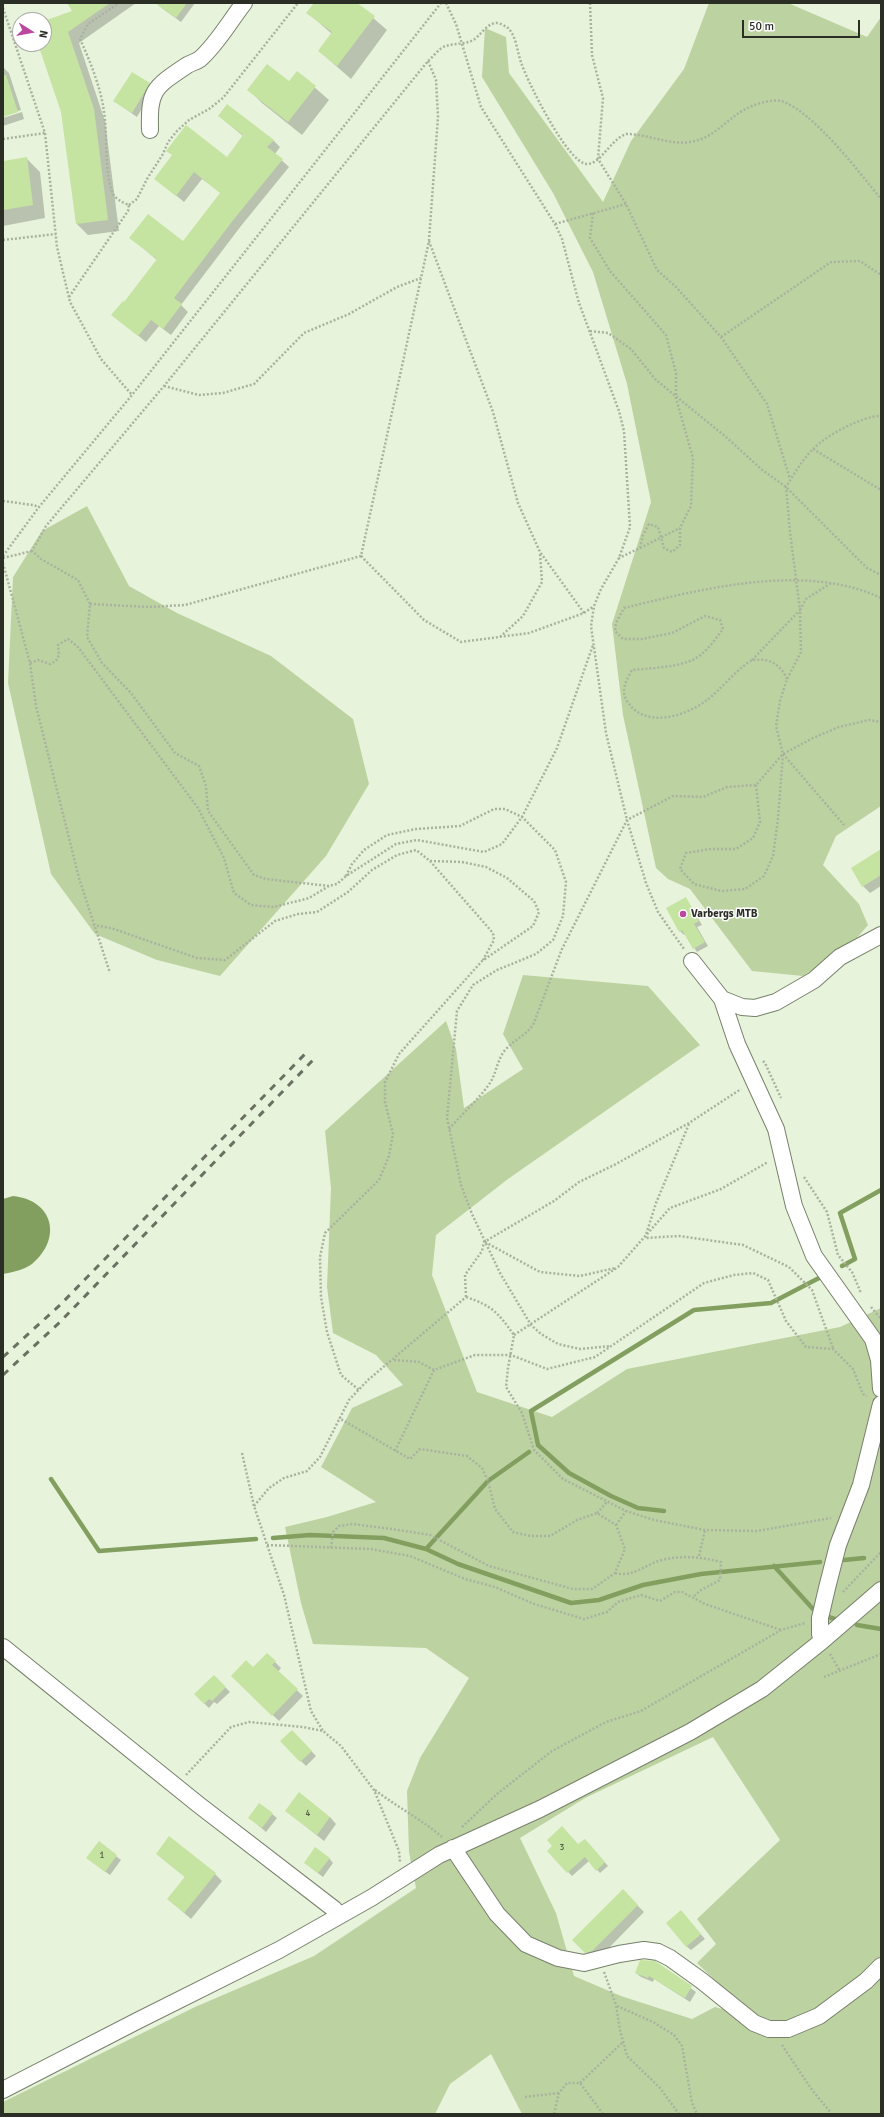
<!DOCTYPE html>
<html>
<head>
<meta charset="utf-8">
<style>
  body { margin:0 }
  #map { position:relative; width:884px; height:2117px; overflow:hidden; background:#e8f3db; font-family:Signika,sans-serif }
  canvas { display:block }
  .frame { position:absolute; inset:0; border:4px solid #2a2e25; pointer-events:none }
  .north { position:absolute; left:12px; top:12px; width:40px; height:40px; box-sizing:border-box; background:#fff; border:1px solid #aaaba8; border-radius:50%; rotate:101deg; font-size:11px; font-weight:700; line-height:16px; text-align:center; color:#2a2e25 }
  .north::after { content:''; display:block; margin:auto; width:14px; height:18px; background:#bb479f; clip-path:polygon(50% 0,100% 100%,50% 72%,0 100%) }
  .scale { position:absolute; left:742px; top:20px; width:118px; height:18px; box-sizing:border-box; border:2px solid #2a2e25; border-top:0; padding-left:5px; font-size:12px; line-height:14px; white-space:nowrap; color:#2a2e25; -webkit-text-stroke:3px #fff; paint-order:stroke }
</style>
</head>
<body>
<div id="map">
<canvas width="884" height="2117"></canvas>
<div class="frame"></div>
<div class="north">N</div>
<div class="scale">50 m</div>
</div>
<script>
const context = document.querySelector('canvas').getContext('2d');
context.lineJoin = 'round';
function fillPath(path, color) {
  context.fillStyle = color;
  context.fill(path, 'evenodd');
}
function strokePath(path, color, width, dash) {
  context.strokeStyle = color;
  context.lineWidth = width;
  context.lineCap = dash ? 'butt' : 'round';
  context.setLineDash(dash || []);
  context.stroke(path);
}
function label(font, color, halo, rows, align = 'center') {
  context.font = font + ' Signika,sans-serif';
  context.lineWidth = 3;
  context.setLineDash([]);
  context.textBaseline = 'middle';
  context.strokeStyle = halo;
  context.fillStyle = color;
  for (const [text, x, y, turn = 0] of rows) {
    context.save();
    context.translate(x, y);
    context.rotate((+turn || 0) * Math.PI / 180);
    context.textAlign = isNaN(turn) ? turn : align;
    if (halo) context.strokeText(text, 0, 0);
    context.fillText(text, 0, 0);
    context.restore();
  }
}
const green = new Path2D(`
  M 709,3 L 788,3 L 867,37 L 881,17 L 881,806 L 836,836 L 823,865 L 859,904 L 868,925 L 850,946 L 803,976 L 752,971 L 690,889 L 668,879 L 656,868 L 623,715 L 612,624 L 651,502 L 627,384 L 593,272 L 553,193 L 482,77 L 485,28 L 506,37 L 509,73 L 603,202 L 631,141 L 684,69 Z
  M 87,506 L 129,586 L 177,613 L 271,656 L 353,719 L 369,784 L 326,856 L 220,976 L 157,960 L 95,934 L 51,874 L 8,683 L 13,577 L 42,531 Z
  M 523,975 L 648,986 L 700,1045 L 508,1179 L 436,1235 L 432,1275 L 477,1392 L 552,1417 L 627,1369 L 840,1327 L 881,1308 L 881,2114 L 522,2114 L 491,2054 L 450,2084 L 435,2114 L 3,2114 L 3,2102 L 195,2007 L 314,1956 L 416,1888 L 409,1852 L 407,1791 L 420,1758 L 469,1678 L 426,1648 L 313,1644 L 301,1603 L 285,1527 L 327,1517 L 376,1502 L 321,1467 L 352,1408 L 403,1385 L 376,1355 L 333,1333 L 327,1287 L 331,1188 L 325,1131 L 446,1021 L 456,1049 L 464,1108 L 523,1069 L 503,1034 ZM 713,1737 L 780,1840 L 697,1919 L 716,1944 L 697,1963 L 744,2008 L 737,2013 L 715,2007 L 692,2019 L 621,1996 L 574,1976 L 556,1913 L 520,1838 L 585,1798 Z`);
const water = new Path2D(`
  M 13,1196 C 53,1200 63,1238 32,1264 C 24,1270 13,1272 3,1274 L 3,1199 Z`);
const shadow = new Path2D(`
  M 68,3 L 136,3 L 79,43 L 105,121 L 119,231 L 88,235 L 77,224 L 62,111 L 39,44 L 44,44 L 44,22 L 74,12 Z
  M 159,3 L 195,3 L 181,22 L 163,9 L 158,5 Z
  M 315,3 L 356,3 L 387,30 L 351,79 L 319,51 L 332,34 L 308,13 Z
  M 3,67 L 9,73 L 21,110 L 3,116 Z
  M 297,72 L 329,100 L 302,135 L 262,103 L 249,90 L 289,83 Z
  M 149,84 L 154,88 L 137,117 L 114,101 Z
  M 22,112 L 24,119 L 3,126 L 3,118 Z
  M 219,116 L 273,140 L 280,147 L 275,154 L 289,167 L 241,226 L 181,305 L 188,312 L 171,335 L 159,326 L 146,342 L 113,315 L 124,303 L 157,260 L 131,238 L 184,242 L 221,193 L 202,179 L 184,202 L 156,179 L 227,158 L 243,136 Z
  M 26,158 L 40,172 L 45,218 L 3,226 L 3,162 Z
  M 881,850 L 881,886 L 870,893 L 863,886 Z
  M 686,898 L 702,925 L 697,927 L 708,946 L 697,952 L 685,934 L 684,935 L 680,931 L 667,909 Z
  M 267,1654 L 281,1668 L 278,1672 L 303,1696 L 279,1721 L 232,1676 L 253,1668 Z
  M 214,1676 L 230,1692 L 217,1704 L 214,1702 L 209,1708 L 195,1694 Z
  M 292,1731 L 316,1756 L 306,1766 L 281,1741 Z
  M 286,1811 L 330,1817 L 336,1824 L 324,1841 Z
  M 272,1814 L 277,1818 L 266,1832 L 254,1822 Z
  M 99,1843 L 121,1860 L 110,1875 L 92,1862 Z
  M 589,1844 L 608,1866 L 600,1873 L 589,1861 L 572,1876 L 548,1851 Z
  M 329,1858 L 333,1863 L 323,1877 L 310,1867 Z
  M 164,1860 L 215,1874 L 222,1881 L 191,1919 L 168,1899 L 185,1877 Z
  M 623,1891 L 644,1912 L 599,1958 L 593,1959 L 574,1940 Z
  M 685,1916 L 705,1939 L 691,1950 L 686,1946 Z
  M 654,1962 L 696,1992 L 690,2002 L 654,1979 L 653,1982 L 641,1977 L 636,1973 Z`);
const stream = new Path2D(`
  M 842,1266 L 855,1259 L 840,1213 L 881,1190
  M 51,1479 L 99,1551 L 256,1539
  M 664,1511 L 638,1508 L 611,1496 L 569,1473 L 538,1445 L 531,1411 L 694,1310 L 771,1303 L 819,1278
  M 273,1538 L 310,1535 L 384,1538 L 426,1549 L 458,1564 L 571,1603 L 599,1600 L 643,1585 L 701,1574 L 820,1562
  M 426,1549 L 488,1481 L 529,1452
  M 844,1560 L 864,1558
  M 774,1566 L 813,1609
  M 825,1616 L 835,1619
  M 857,1625 L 881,1629`);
const building = new Path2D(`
  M 67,3 L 110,3 L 68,32 L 94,109 L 108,220 L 76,224 L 61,112 L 38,44 L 44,44 L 44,21 L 72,11 Z
  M 155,3 L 187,3 L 176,18 Z
  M 314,3 L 357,3 L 375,16 L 337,66 L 318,51 L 332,32 L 306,13 Z
  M 267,64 L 289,81 L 297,71 L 316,86 L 288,122 L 247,90 Z
  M 132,72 L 150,83 L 132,113 L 113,101 Z
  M 3,75 L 6,75 L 18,112 L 3,117 Z
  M 227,104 L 274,140 L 267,147 L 283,159 L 234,219 L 174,298 L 182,304 L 163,329 L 151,320 L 138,336 L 111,315 L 123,301 L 124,302 L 157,259 L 129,238 L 148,214 L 183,241 L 220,193 L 194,172 L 176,196 L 154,179 L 172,155 L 166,151 L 186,125 L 227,157 L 243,135 L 218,116 Z
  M 27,157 L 33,205 L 3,210 L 3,161 Z
  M 881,849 L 881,875 L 862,887 L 851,868 Z
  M 686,897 L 699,921 L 694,924 L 705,942 L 693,949 L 682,930 L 679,932 L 666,908 Z
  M 267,1653 L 276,1661 L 272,1665 L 298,1689 L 272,1716 L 231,1676 L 246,1660 L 253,1667 Z
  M 214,1675 L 226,1687 L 212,1701 L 209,1699 L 204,1704 L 194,1694 Z
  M 292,1730 L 312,1751 L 300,1762 L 280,1741 Z
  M 299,1792 L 330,1817 L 317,1835 L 285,1811 Z
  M 259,1803 L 273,1813 L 262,1828 L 248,1818 Z
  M 562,1826 L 578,1844 L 585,1839 L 605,1862 L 596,1871 L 585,1857 L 567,1873 L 547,1851 L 552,1846 L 547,1840 Z
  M 169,1836 L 216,1873 L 184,1913 L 167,1899 L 185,1877 L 156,1854 Z
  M 99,1841 L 117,1855 L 105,1872 L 86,1858 Z
  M 315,1847 L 330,1858 L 318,1873 L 304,1863 Z
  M 623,1889 L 638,1905 L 592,1951 L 585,1953 L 572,1940 Z
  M 681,1910 L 701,1934 L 686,1947 L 666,1923 Z
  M 640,1960 L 655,1961 L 692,1986 L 685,1998 L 649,1976 L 648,1978 L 635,1973 Z`);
const path = new Path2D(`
  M 446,3 L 456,24 L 481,107 L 555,224 L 562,239 L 579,303 L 619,411 L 624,431 L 630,527 L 619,558 L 601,589 L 594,606 L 591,626 L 606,733 L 627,820 L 646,883 L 658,912 L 684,949
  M 590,3 L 592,55 L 603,98 L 598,159 L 626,204 L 657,270 L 676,287 L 721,337 L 767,404 L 790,479
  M 3,8 L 45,133 L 57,247 L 70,302 L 101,359 L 132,395
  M 428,61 L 436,80 L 438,117 L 429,240
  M 3,139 L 45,133
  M 129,205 L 137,199 L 147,179 L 163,154 L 168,142 L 177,131 L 189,120 L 209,109 L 223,98 L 298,3
  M 593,213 L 590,238 L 610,271 L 666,335 L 676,373 L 676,398 L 693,458 L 691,506 L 680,528 L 680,545 L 672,552 L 664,548 L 658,527 L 649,524 L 643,535 L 640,548 L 619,558
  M 555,224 L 626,204
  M 3,240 L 56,234
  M 69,297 L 128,211 L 129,205 C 122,202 115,199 112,192 C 104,167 108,138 104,112 C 101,88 90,61 80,39 L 88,24 L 119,3
  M 590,331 L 608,333 L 631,349 L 656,380 L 726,437 L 761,469 L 786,487 L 867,568 L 881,575
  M 721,337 L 831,262 L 860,261 L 881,275
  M 164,386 L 199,395 L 223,393 L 254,384 L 304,333 L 349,314 L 397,287 L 421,278
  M 813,449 L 881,490
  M 3,501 L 33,505 L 39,507
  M 640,548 L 680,528
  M 3,556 L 39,507 L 132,395 L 441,3
  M 361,556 L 424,620 L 461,642 L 529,633 L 584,613 L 594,606
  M 3,558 L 32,551
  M 3,563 L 30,663 L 36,706 L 79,878 L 110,973
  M 90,604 L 149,607 L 185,605 L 361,556 L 429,241 L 493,412 L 518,503 L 540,552 L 584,613
  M 500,637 L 523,616 L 542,582 L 540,553
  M 752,660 L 800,610 L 790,532 L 786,487 C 794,474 803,459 813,449 C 827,435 862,416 881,416
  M 30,663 L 38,660 L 50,664 L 56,661 L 59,655 L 58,645 L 68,639 L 78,647 L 198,808 L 224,858 L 234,893 L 251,905 L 274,907 L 309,898 L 329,886 L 337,884 L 346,876 L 396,844 L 417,840 L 484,852 L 502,844 L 522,817 L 557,748 L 593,645
  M 787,679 C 780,664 770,658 753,660 C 744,662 717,693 707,700 C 685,717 644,729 627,701 C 620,690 627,679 632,670 C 650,668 672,668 690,661 C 704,656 714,641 723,629 L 720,620 L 705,616 L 672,633 L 642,639 L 623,639 L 615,631 L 616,623 L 624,608 C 702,589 805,562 881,598
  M 783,754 L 844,825
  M 756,785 L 760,822 L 753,838 L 736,849 L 710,849 L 686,853 L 680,869 L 694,884 L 721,891 L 745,889 L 764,876 L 773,856 L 778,819 L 783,754 L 776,726 L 780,701 L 787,679 L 801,652 L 800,610 L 806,599 L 831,583
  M 430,861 L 493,933 L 494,940 L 483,960
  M 346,876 L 352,864 L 364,850 L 387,835 L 416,829 L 460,826 L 494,809 L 505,809 L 522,817 L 555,850 L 566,882 L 563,916 L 553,940 L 536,954 L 497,970 L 473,985 L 457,1011 L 447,1118 L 461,1185 L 472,1214 L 500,1273 L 531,1325 L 541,1334 L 558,1344 L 580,1349 L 611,1346
  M 329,886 L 266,879 L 254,875 L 208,811 L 206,786 L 199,766 L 175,753 L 131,693 L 102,663 L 87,637 L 90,604 L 78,580 L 41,559 L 32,551 L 46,526 L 164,386 L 428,61 C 433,57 440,47 446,46 C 455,43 464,45 473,40 C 481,36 486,23 497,23 C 500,23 505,26 508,28 C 517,37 517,53 522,65 C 528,82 568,164 587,164 C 601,164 610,140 626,134 C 650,134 671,147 695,141 C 717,136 731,114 752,106 C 760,103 772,99 781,101 C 813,111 859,172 881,199
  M 93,925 L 111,928 L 197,958 L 225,960 L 275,921 L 298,914 L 317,912 L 348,892 L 372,870 L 397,855 L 416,850 L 430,861 L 462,862 L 486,867 L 507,878 L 534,901 L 539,912 L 533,926 L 482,961 L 399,1054 L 385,1082 L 385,1102 L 393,1134 L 389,1156 L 379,1180 L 325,1233 L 320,1257 L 321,1297 L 327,1332 L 341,1375 L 359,1390
  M 763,1061 L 765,1063 L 781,1098
  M 689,1124 L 656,1203 L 645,1238 L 679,1236 L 743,1245 L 789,1267 L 812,1290 L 833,1348
  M 449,1129 C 462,1114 479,1099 490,1083 C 497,1072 497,1059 506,1049 C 515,1039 524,1037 533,1025 L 562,949 L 627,820 L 673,796 L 703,797 L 727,787 L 756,785 L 783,754 L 813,738 L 839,727 L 869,720 L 881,722
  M 804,1177 L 827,1212 L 838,1255 L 852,1272 L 861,1293
  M 485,1242 L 540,1272 L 580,1276 L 615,1268
  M 466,1297 C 493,1306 498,1313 514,1335 L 508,1368 L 506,1387 L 522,1413 L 534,1450 L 563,1479 L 626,1511 L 654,1520 L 705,1530 L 757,1531 L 831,1518
  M 466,1297 L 465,1275 L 482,1251 L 484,1242 L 554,1201 L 579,1182 L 616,1164 L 689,1123 L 741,1089
  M 871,1307 L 881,1319
  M 514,1335 L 618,1267 L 670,1208 L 721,1189 L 768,1162
  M 394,1360 L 419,1362 L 434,1370 L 475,1355 L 511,1355 L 547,1369 L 595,1357 L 704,1283 L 734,1275 L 753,1273 L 768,1280 L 786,1321 L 806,1347 L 833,1349 L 853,1369 L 863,1394 L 867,1396
  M 395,1451 L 434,1370
  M 242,1453 L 254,1506 L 284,1595 L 311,1711 L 323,1731
  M 254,1506 L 269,1488 L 284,1478 L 307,1471 L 320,1457 L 349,1400 L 368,1380 L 466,1297
  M 597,1513 L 607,1502
  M 616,1525 L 626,1511
  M 267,1545 L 371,1549 L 410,1556 L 465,1579 L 495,1587 L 534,1604 L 584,1619 L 607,1612 L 618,1602 L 641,1595 L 660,1601 L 675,1592 L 682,1592 L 705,1604 L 781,1630
  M 331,1548 L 333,1532 L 339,1526 L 352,1524 L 392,1529 L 430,1535 L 489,1566 L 573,1589 L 592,1589 L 615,1573 L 625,1549 L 616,1525 L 597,1513 L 577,1520 L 550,1536 L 530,1536 L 513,1532 L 495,1509 L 488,1481 L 482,1468 L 467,1456 L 420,1449 L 410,1459 L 339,1418
  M 699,1556 L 705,1530
  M 615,1573 C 634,1578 645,1564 662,1560 C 682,1555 701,1557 721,1562 L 720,1580 L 701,1590 L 693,1597
  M 843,1592 L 881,1552
  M 830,1654 L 840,1671
  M 824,1677 L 881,1654
  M 186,1775 L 231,1727 L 249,1722 L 303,1727 L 323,1731 L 341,1746 L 374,1790 L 399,1851 L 400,1862
  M 375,1790 C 397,1807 421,1819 442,1837
  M 462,1827 L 497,1794 L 552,1751 L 606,1722 L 641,1711 L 781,1630 L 805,1623
  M 604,1972 L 616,2005 L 620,2030 L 627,2056 L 660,2088 L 679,2114
  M 617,2006 L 653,2022 L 674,2035 L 682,2046 L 692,2103 L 697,2114
  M 782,2045 L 812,2090 L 832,2114
  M 580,2083 L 623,2042
  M 525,2097 L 559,2093
  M 554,2114 L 559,2093 L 567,2083 L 580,2083 L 603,2114`);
const minor = new Path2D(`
  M 150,130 C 149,91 153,88 186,66 C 190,63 196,62 200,59 C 217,44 230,21 244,3
  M 692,961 L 722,999 L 742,1007 L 755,1008 L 776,1002 L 814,980 L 840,957 L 881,935
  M 722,999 L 737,1044 L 776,1129 L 794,1206 L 814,1256 L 873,1339 L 879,1360 L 881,1389
  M 822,1641 L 820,1634 L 820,1618 L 827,1588 L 838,1545 L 861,1485 L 881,1404
  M 3,1647 L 199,1805 L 334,1909 L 339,1916
  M 453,1848 L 497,1914 L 526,1944 L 558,1958 L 584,1963 L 619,1954 L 644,1950 L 658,1952 L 670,1958 L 702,1981 L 754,2023 L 769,2029 L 788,2029 L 819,2016 L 866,1981 L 881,1966
  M 3,2090 L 137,2021 L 279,1950 L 371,1898 L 439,1855 L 540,1809 L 690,1732 L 762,1689 L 822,1641 L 881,1590`);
const rail = new Path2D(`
  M 3,1357 L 60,1305 L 305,1054
  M 3,1375 L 61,1321 L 314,1059`);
const markers = [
  [683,914,4,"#bb479f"]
];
const numberNames = [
  ["4",308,1814],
  ["3",562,1848],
  ["1",102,1856]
];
const poiNames = [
  ["Varbergs MTB",691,914]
];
fillPath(green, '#bcd3a1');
fillPath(water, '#839f60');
fillPath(shadow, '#0003');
strokePath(stream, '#839f60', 4.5);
fillPath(building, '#c5e3a1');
strokePath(minor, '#77816b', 18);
strokePath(path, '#a9b29f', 2.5, [2, 2]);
strokePath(minor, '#fff', 16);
strokePath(rail, '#6a7062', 3, [7, 7]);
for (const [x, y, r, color] of markers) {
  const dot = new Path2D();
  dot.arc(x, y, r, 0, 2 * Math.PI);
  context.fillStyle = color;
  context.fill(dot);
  strokePath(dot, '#fff', 1.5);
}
label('9px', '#515b44', null, numberNames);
label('bold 11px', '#2a2e25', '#fff', poiNames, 'left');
</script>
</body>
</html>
